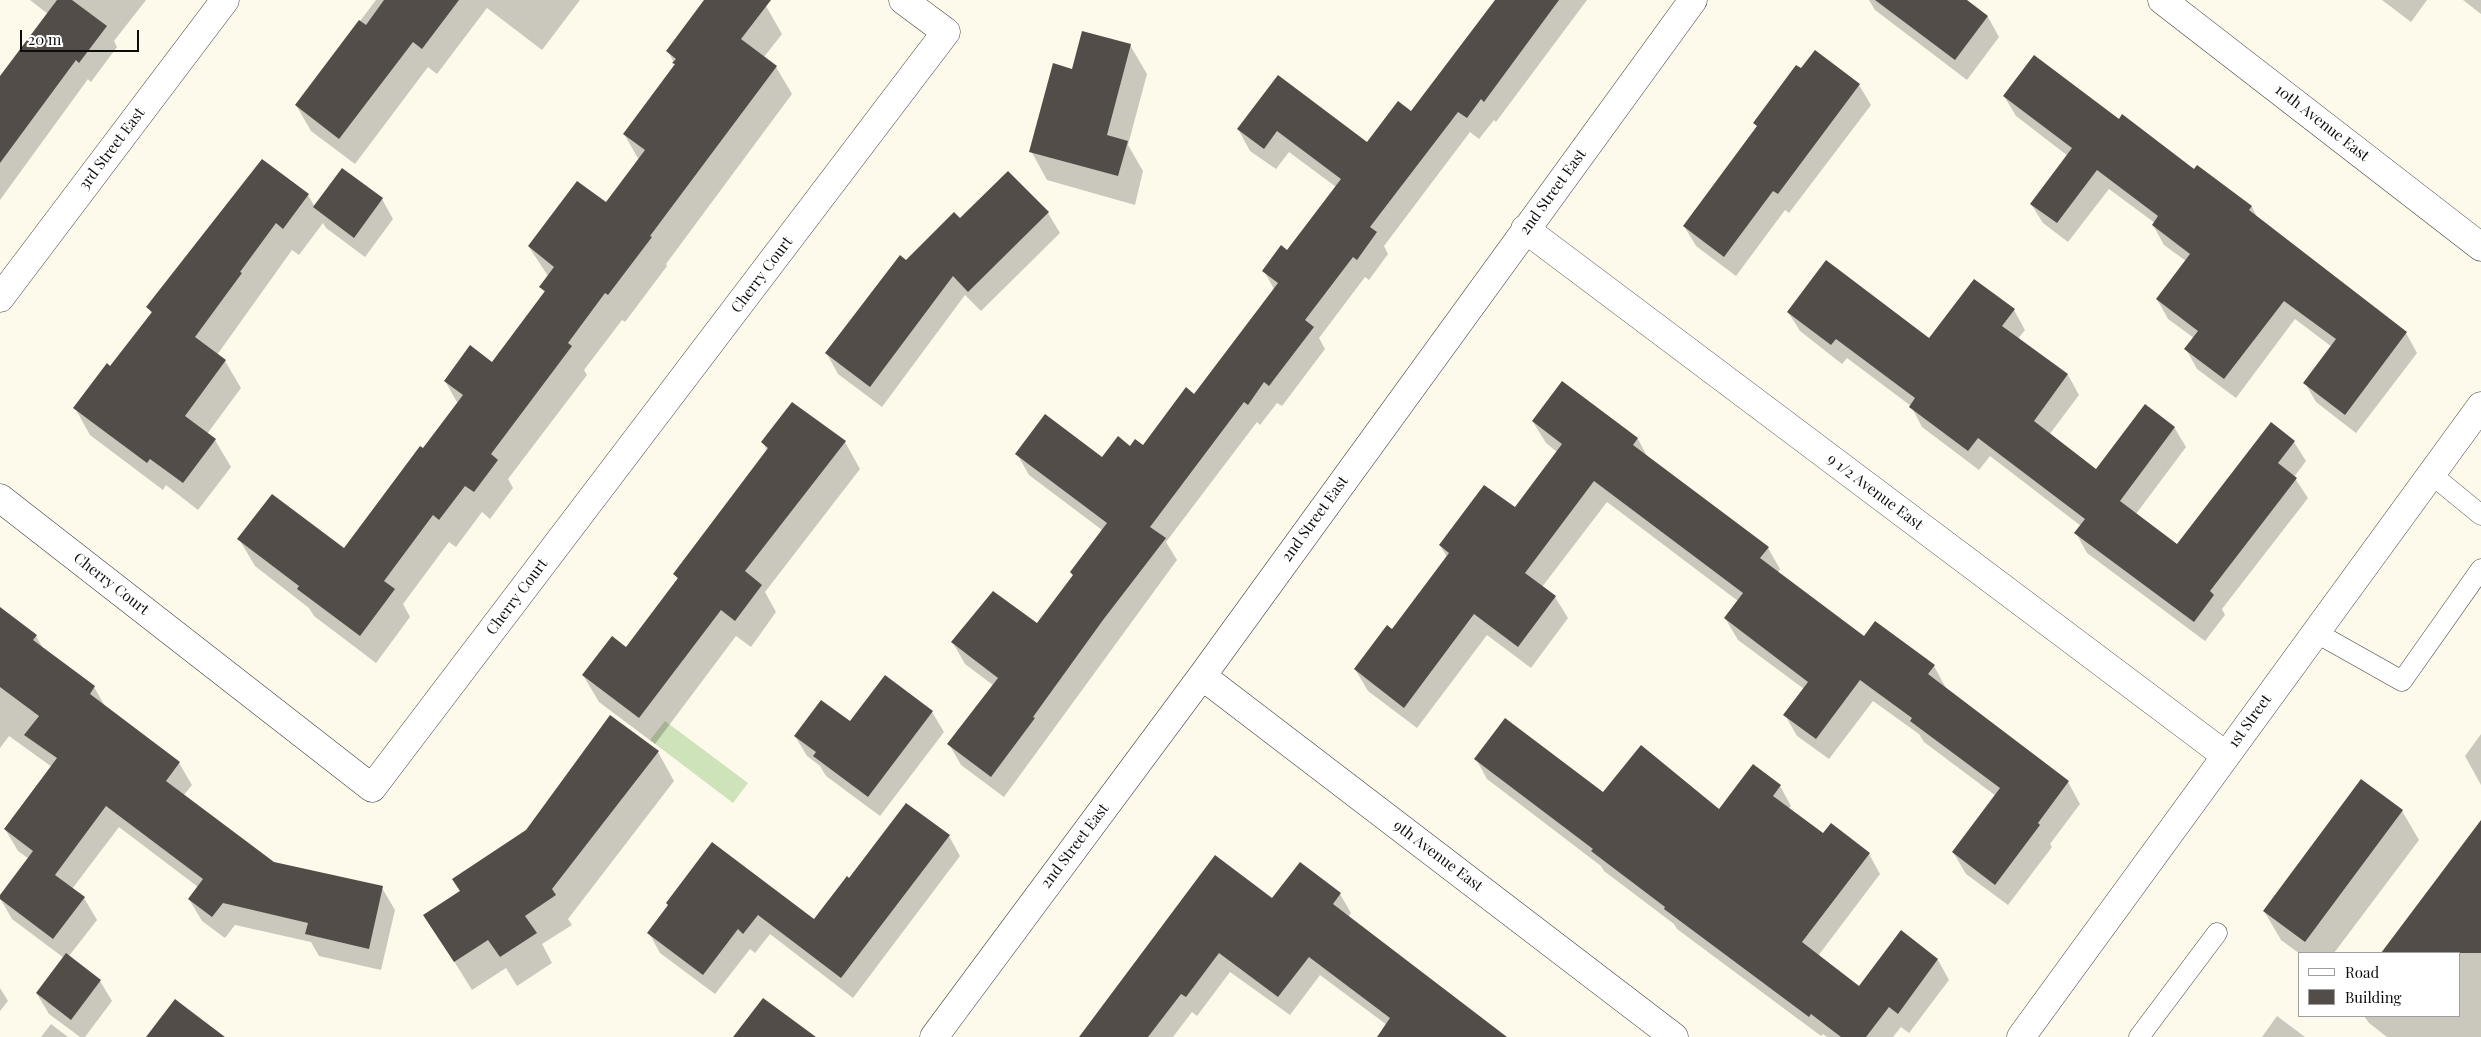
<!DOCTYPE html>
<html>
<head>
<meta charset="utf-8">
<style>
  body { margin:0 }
  #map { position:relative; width:2481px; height:1037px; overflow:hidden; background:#fdfaec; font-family:"Playfair Display",serif }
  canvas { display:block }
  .legend { position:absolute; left:2298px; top:952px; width:162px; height:65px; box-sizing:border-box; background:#fff; border:1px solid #9e9e9e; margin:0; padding:6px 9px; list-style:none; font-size:15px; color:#0c0c0c }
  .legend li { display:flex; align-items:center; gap:10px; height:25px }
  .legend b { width:25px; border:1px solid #9e9e9e }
  .scale { position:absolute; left:20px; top:30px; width:119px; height:22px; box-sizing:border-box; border:2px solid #0c0c0c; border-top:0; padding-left:6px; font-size:15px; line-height:18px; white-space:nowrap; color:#0c0c0c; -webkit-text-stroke:4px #fff; paint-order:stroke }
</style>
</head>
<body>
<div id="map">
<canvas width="2481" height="1037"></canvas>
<ul class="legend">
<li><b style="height:6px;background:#fff"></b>Road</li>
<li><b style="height:14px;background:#534d49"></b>Building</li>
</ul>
<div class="scale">20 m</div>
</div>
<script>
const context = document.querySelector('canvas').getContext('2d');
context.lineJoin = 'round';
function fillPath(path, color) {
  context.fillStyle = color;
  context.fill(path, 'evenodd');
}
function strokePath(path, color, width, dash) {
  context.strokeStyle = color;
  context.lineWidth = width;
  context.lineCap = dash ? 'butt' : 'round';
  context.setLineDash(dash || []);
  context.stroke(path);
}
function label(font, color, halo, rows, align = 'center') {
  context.font = font + ' "Playfair Display",serif';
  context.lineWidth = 5;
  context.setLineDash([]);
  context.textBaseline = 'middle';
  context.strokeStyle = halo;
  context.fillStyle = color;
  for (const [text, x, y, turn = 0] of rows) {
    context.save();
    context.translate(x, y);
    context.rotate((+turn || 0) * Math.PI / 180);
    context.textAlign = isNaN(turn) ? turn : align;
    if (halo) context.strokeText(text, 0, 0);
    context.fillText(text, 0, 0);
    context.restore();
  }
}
const green = new Path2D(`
  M 665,721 L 748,783 L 733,803 L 650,740 Z`);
const shadow = new Path2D(`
  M 30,0 L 146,0 L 114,41 L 117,47 L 91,82 L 88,79 L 0,200 L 0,78 L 48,14 Z
  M 376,0 L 580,0 L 542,50 L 487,8 L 437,74 L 428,67 L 355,164 L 311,131 L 296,105 Z
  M 706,0 L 758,0 L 766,6 L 782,34 L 764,57 L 776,67 L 792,94 L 666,264 L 667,266 L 625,322 L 622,320 L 584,370 L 587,375 L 508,479 L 513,488 L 490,519 L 482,512 L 456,547 L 449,542 L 403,604 L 410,617 L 376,663 L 314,616 L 309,608 L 255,566 L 239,539 L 345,550 L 458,404 L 445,381 L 493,364 L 545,294 L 541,287 L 548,276 L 529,247 L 606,204 L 639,160 L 624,134 L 675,65 L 668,51 Z
  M 1497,0 L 1587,0 L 1496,122 L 1494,120 L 1479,139 L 1470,132 L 1384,246 L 1388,254 L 1369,280 L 1365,277 L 1319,338 L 1325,349 L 1282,406 L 1277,403 L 1260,425 L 1257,422 L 1166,542 L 1177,560 L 1004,797 L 961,765 L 949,744 L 993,685 L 965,664 L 953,643 L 1038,625 L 1074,577 L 1071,572 L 1102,530 L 1029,475 L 1017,454 L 1102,458 L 1131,447 L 1143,446 L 1194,396 L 1274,289 L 1264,271 L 1288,252 L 1336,187 L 1289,152 L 1276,169 L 1250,151 L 1238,129 L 1278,77 L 1368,144 L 1411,113 Z
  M 1869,0 L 1965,0 L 1988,17 L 1999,37 L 1967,80 L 1875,10 Z
  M 2382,0 L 2427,0 L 2411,22 Z
  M 2463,0 L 2481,0 L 2481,14 Z
  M 1130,45 L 1147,74 L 1128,145 L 1143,171 L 1135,205 L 1047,180 L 1031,151 L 1073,70 Z
  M 1859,85 L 1871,105 L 1789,213 L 1785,210 L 1736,276 L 1696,246 L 1684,226 L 1758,127 L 1755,123 Z
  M 2004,96 L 2120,120 L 2194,171 L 2198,166 L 2252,207 L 2258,219 L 2406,333 L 2417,353 L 2356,433 L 2316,402 L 2305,383 L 2332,347 L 2295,319 L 2236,398 L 2197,369 L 2186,349 L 2194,338 L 2168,319 L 2157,299 L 2186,261 L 2164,245 L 2153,225 L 2155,223 L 2109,189 L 2068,242 L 2043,223 L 2031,204 L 2068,156 L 2016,116 Z
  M 308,195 L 315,207 L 382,199 L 393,219 L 365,257 L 326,228 L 323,223 L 299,255 L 292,250 L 217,355 L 225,361 L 241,388 L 207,434 L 215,440 L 231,467 L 198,510 L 166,485 L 163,490 L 90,435 L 75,408 L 111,368 L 152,314 L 148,307 Z
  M 1048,213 L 1060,233 L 981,311 L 965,295 L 882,407 L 838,374 L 827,354 L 906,261 L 960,220 Z
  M 1974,280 L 2014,310 L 2025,330 L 2018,339 L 2068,375 L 2079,395 L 2049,435 L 2097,471 L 2174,427 L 2186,447 L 2136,514 L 2177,546 L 2294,442 L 2306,461 L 2294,477 L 2308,498 L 2222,609 L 2225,615 L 2205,641 L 2087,553 L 2076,533 L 2081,526 L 1990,456 L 1979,470 L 1922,427 L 1911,406 L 1847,358 L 1842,364 L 1800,331 L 1788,312 L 1929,340 Z
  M 1563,382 L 1638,439 L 1648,458 L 1768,548 L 1780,569 L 1778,573 L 1865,637 L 1934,666 L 1946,688 L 2068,782 L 2080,804 L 2050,844 L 2052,847 L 2008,905 L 1966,874 L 1953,852 L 1996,796 L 1924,742 L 1919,734 L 1873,701 L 1829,759 L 1797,736 L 1785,715 L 1804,689 L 1738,640 L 1725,618 L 1738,601 L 1607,502 L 1542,587 L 1555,597 L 1568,618 L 1531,668 L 1487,635 L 1417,728 L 1368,691 L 1355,669 L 1392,631 L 1447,557 L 1440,545 L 1515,509 L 1557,452 L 1546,443 L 1533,422 Z
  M 763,442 L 845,442 L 860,469 L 765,592 L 776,612 L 751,647 L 736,636 L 655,744 L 599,702 L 583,675 L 626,648 L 678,580 L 675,574 L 767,451 Z
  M 0,615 L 36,636 L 44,650 L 94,687 L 106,708 L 179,763 L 192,785 L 183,796 L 273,863 L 382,888 L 395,910 L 381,970 L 319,956 L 311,942 L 235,925 L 225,938 L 202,921 L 189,899 L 198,887 L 119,827 L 72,889 L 84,898 L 97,920 L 69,956 L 100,981 L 112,1001 L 85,1037 L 80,1037 L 49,1014 L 37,994 L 64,958 L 12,919 L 0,898 L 29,859 L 18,851 L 5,829 L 52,767 L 9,736 L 0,748 Z
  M 932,712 L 944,732 L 880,816 L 826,776 L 820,766 L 807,756 L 795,736 L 850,723 Z
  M 2481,734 L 2481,785 L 2465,756 Z
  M 658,752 L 674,781 L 568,919 L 572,925 L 542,944 L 552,963 L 517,986 L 506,968 L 472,990 L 425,915 Z
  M 1476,759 L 1603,794 L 1719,811 L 1780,786 L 1791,806 L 1789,809 L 1823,835 L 1869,854 L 1880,874 L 1818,956 L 1860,987 L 1901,932 L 1938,960 L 1949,980 L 1909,1033 L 1901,1027 L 1893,1037 L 1827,1037 L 1823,1034 L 1821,1036 L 1677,929 L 1674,924 L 1604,871 L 1601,866 L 1487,779 Z
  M 2402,811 L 2419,840 L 2334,953 L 2300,954 L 2281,940 L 2264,911 Z
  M 949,836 L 960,856 L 853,998 L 770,934 L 755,953 L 750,949 L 715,994 L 660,953 L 649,933 L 669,906 L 668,903 L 814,921 L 850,880 Z
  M 2469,838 L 2481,847 L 2481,1037 L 2387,1037 L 2369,1023 L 2364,1016 L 2460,1016 L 2460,953 L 2383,953 Z
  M 1300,864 L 1340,894 L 1351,913 L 1348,917 L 1505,1037 L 1378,1037 L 1387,1025 L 1320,975 L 1290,1015 L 1230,972 L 1197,1016 L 1192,1012 L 1173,1037 L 1081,1037 L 1273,900 Z
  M 0,988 L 8,1001 L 0,1011 Z
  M 2277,1016 L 2305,1037 L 2262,1037 Z
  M 51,1024 L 68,1037 L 41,1037 Z`);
const building = new Path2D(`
  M 57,0 L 72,0 L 107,26 L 79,63 L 76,60 L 0,163 L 0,76 Z
  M 384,0 L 459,0 L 422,49 L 413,42 L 339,139 L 295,105 L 359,20 L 366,25 Z
  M 704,0 L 771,0 L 741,39 L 777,66 L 650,236 L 652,237 L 608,295 L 605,293 L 568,343 L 572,346 L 491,454 L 498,460 L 474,492 L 465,486 L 439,520 L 433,515 L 384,581 L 395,589 L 360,636 L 297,589 L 299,586 L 237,539 L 272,494 L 344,548 L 420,446 L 423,448 L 463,395 L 444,381 L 470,345 L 492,362 L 545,291 L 539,287 L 554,267 L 528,246 L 577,181 L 606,202 L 645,150 L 623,134 L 675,64 L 672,63 L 676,59 L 666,51 Z
  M 1495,0 L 1559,0 L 1484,102 L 1481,99 L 1467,118 L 1458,112 L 1370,227 L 1377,232 L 1357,260 L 1353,257 L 1305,320 L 1314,327 L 1269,386 L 1264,382 L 1248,405 L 1244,402 L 1150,527 L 1166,538 L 1103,620 L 1033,717 L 1035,718 L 991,777 L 947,744 L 998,678 L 951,642 L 993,591 L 1037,623 L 1073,575 L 1070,572 L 1107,523 L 1015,454 L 1045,414 L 1102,457 L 1118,436 L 1130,446 L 1135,439 L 1143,445 L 1186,387 L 1194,394 L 1278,283 L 1262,271 L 1281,245 L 1287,250 L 1341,179 L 1277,131 L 1264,149 L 1237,129 L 1278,75 L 1367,142 L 1398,101 L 1411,111 Z
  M 1875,0 L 1967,0 L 1988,16 L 1955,60 Z
  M 1082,31 L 1131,44 L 1107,135 L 1128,141 L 1118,176 L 1029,152 L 1053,63 L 1072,69 Z
  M 1815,50 L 1860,84 L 1778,194 L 1773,191 L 1724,257 L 1683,226 L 1757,126 L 1753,123 L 1796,65 L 1801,68 Z
  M 2034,55 L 2119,119 L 2122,114 L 2194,169 L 2197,165 L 2252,206 L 2249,210 L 2407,332 L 2345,415 L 2303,383 L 2336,339 L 2284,301 L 2224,379 L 2184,349 L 2198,331 L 2156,299 L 2190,254 L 2152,225 L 2158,216 L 2097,170 L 2057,223 L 2030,204 L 2072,148 L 2003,96 Z
  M 262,159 L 309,194 L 283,229 L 276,223 L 240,272 L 242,273 L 195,337 L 226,360 L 185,416 L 216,439 L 183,483 L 150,459 L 147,463 L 73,408 L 107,363 L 110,366 L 152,312 L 146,307 Z
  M 342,168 L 383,198 L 354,238 L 313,207 Z
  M 1008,171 L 1049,212 L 968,292 L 953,276 L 870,387 L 825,353 L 900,255 L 906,260 L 954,212 L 960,218 Z
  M 1826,260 L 1929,338 L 1974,279 L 2015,309 L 2002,326 L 2068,374 L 2034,421 L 2096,469 L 2145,404 L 2175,427 L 2120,501 L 2177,544 L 2271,422 L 2295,441 L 2278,463 L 2297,478 L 2210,591 L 2214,595 L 2194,622 L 2074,533 L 2085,519 L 1978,438 L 1968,451 L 1909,407 L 1915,398 L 1836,339 L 1831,345 L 1787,312 Z
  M 1562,381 L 1638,438 L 1633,445 L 1769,547 L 1760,558 L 1864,636 L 1875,621 L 1935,665 L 1928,674 L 2069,781 L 2038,823 L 2040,825 L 1995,885 L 1952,852 L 2000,788 L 1910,721 L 1912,718 L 1860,680 L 1816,739 L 1783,715 L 1808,682 L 1724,618 L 1743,593 L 1594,481 L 1525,573 L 1556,596 L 1518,647 L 1474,614 L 1404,708 L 1354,669 L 1387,625 L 1392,629 L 1449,553 L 1439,545 L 1484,485 L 1515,507 L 1562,444 L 1532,421 Z
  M 792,402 L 846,441 L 745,571 L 762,585 L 735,621 L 721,610 L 639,718 L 582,675 L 612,636 L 626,647 L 678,578 L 673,574 L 768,448 L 761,442 Z
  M 0,607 L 37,635 L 33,640 L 95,686 L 90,694 L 180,762 L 166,781 L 274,862 L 383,886 L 369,949 L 305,934 L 308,923 L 223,903 L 212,917 L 188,899 L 203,879 L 106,806 L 55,875 L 85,897 L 53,939 L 0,899 L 0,895 L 33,851 L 4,829 L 57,758 L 24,735 L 39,716 L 0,687 Z
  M 885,675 L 933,711 L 868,797 L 813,756 L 816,752 L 794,736 L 821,700 L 850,721 Z
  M 610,715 L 659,751 L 552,889 L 556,895 L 525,916 L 537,933 L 500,957 L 488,940 L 454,962 L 423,915 L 460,891 L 452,879 L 526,830 Z
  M 1505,718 L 1603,792 L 1641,745 L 1719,809 L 1753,764 L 1781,785 L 1773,796 L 1823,833 L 1831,823 L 1870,853 L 1802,942 L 1859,986 L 1901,930 L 1938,959 L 1898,1014 L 1889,1007 L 1866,1037 L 1841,1037 L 1811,1014 L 1809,1017 L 1664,909 L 1665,907 L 1591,851 L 1593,849 L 1474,759 Z
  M 2361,779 L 2403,810 L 2305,942 L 2263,911 Z
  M 906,803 L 950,835 L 841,978 L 758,915 L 743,934 L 738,929 L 703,975 L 647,933 L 668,905 L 666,903 L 712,842 L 814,919 L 847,876 L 849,878 Z
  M 2481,820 L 2481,953 L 2381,953 Z
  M 1215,855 L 1272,898 L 1300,862 L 1341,893 L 1333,904 L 1507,1037 L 1377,1037 L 1390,1018 L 1309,957 L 1278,997 L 1219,953 L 1186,997 L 1181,994 L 1148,1037 L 1079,1037 Z
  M 66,953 L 101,980 L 71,1020 L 36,993 Z
  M 763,998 L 816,1037 L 733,1037 Z
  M 175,999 L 188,1009 L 225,1037 L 146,1037 Z`);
const lane = new Path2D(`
  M 2431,474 L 2481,515
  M 2315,632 L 2402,681 L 2481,569
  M 2139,1037 L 2217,933`);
const street = new Path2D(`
  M 2162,0 L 2481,247
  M 1525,229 L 2225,755
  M 0,298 L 225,0
  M 0,498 L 372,788 L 946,32 L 903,0
  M 1202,676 L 1674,1037
  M 934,1037 L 1202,676 L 1693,0
  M 2021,1037 L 2481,406`);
const streetNames = [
  ["10th Avenue East",2322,123,38],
  ["3rd Street East",112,149,-53],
  ["2nd Street East",1553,192,-54],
  ["Cherry Court",762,275,-53],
  ["9 1/2 Avenue East",1875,492,37],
  ["2nd Street East",1315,519,-54],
  ["Cherry Court",111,584,38],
  ["Cherry Court",517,597,-53],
  ["1st Street",2250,721,-54],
  ["2nd Street East",1075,846,-53],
  ["9th Avenue East",1438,856,37]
];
fillPath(green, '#cee3ba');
fillPath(shadow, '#0003');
fillPath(building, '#534d49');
strokePath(lane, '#3f3f3f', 21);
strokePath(street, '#3f3f3f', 29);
strokePath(lane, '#fff', 20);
strokePath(street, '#fff', 28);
label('15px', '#0c0c0c', '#fff', streetNames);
</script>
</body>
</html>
